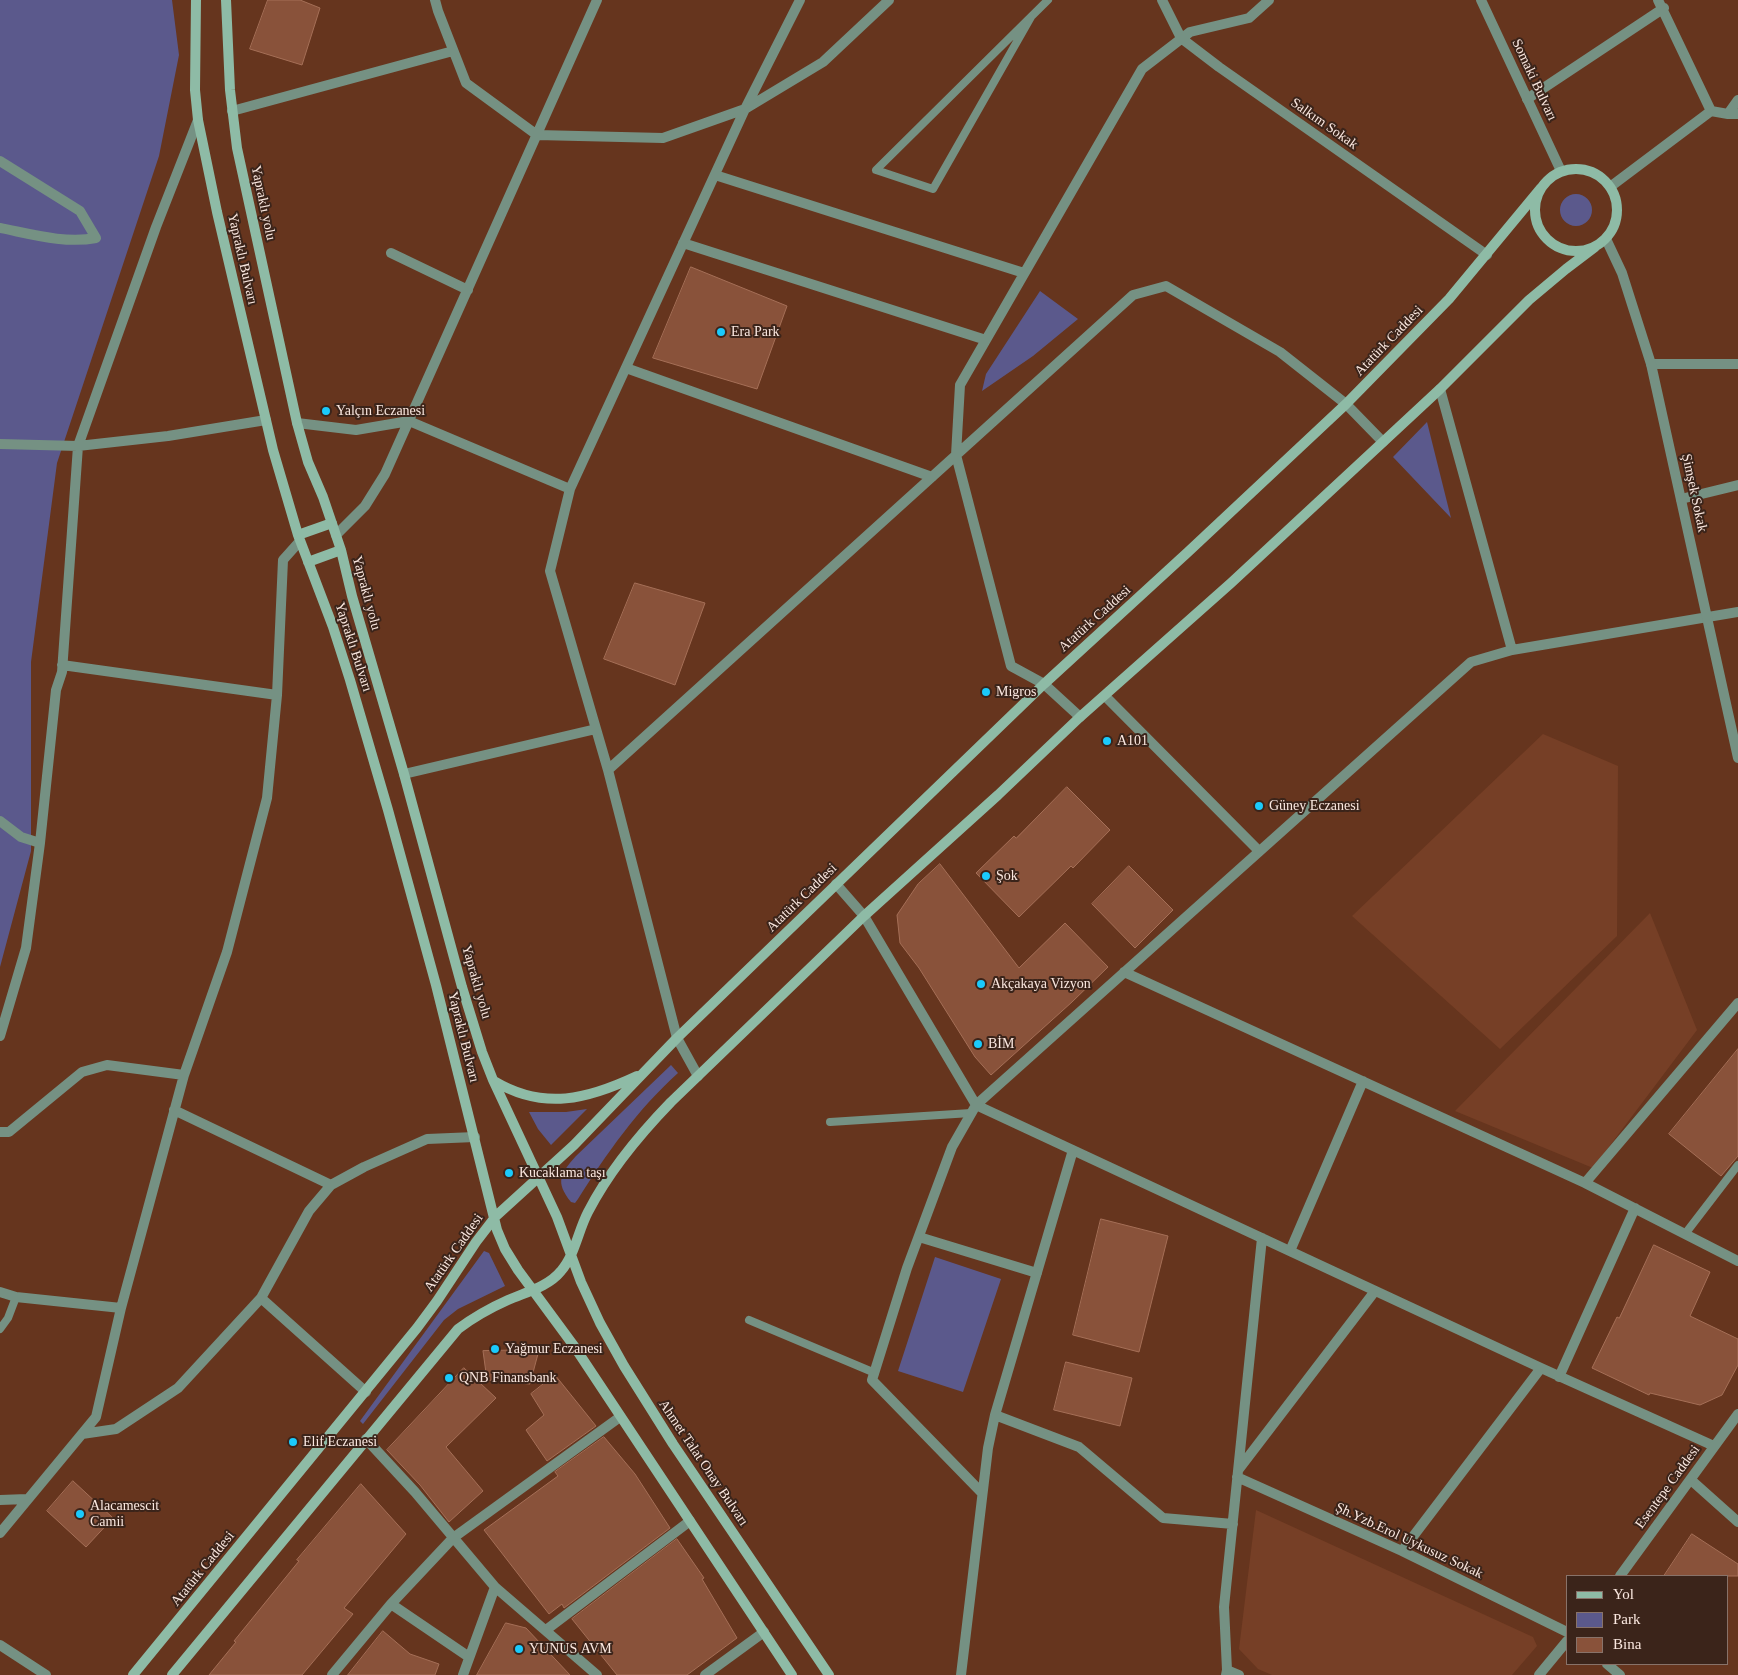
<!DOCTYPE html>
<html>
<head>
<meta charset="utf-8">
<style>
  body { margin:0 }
  #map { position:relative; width:1738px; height:1675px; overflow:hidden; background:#66351e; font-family:Georgia,serif }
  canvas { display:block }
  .legend { position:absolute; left:1566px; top:1575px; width:162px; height:90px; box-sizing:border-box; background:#3b241a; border:1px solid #887269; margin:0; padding:6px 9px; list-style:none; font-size:15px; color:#fbe8e0 }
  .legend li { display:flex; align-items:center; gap:10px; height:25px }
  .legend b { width:25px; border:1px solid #887269 }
</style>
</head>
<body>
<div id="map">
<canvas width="1738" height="1675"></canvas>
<ul class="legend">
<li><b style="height:6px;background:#8ebba6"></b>Yol</li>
<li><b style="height:14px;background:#5b598c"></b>Park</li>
<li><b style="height:14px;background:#89523a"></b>Bina</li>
</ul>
</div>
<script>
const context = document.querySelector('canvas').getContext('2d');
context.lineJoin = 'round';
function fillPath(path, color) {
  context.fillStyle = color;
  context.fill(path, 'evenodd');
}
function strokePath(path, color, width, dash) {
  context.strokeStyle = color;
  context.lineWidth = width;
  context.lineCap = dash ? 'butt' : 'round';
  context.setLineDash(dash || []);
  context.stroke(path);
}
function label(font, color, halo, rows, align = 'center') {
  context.font = font + ' Georgia,serif';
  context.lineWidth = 4;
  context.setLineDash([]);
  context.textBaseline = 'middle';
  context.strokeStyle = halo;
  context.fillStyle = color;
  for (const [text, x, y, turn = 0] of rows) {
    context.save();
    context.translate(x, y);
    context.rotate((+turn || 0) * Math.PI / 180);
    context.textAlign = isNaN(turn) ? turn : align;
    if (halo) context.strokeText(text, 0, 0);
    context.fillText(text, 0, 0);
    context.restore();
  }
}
const built = new Path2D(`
  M 1543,734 L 1618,766 L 1617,936 L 1500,1049 L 1352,916 Z
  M 1650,913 L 1697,1030 L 1593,1168 L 1455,1111 Z
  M 1256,1510 L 1533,1637 L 1537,1646 L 1512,1675 L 1272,1675 L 1258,1669 L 1239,1649 Z`);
const green = new Path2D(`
  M 0,0 L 172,0 L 179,55 L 159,156 L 57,463 L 31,662 L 31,851 L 0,967 Z
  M1560 210a16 16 0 1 1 32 0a16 16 0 1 1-32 0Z
  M 1040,291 L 1078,319 L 1033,356 L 982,391 L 986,374 Z
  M 1427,422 L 1451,518 L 1393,457 Z
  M 671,1065 L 678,1073 C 637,1110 607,1153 578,1199 L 575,1203 L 571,1202 C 555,1182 560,1174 576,1156 Z
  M 587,1109 L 551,1145 L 538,1129 L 529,1112 L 566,1112 Z
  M 484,1251 L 489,1253 L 505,1286 L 458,1309 L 444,1320 L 363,1424 L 360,1421 Z
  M 935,1257 L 1001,1279 L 963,1392 L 898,1371 Z`);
const building = new Path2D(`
  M 268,0 L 300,0 L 320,8 L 302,65 L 250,49 Z
  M 691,267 L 787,306 L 757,389 L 653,358 Z
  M 635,583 L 705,603 L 675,685 L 604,659 Z
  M 1067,787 L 1110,830 L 1073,868 L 1071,866 L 1019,917 L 976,873 L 1014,836 L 1016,838 Z
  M 940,864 L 1019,968 L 1065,923 L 1108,967 L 1072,1002 L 991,1075 L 975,1057 L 919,968 L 900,943 L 897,915 L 918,884 Z
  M 1129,866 L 1173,910 L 1135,948 L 1092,904 Z
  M 1738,1049 L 1738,1156 L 1721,1176 L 1669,1134 Z
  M 1101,1219 L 1168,1236 L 1139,1352 L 1073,1335 Z
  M 1654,1245 L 1710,1272 L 1690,1316 L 1738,1339 L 1738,1365 L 1722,1395 L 1700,1405 L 1650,1393 L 1649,1395 L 1592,1368 L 1617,1317 L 1619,1318 Z
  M 539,1350 L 530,1384 L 487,1380 L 483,1351 Z
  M 1066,1362 L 1132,1378 L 1120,1426 L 1054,1410 Z
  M 464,1368 L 496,1398 L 446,1447 L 483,1491 L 449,1522 L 420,1485 L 387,1450 Z
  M 555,1375 L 596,1426 L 547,1461 L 526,1430 L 544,1415 L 531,1394 Z
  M 604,1437 L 635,1474 L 670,1528 L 564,1608 L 562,1604 L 549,1614 L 484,1530 L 558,1476 L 555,1472 Z
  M 73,1481 L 113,1518 L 86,1547 L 47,1511 Z
  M 361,1484 L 406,1534 L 344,1608 L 353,1614 L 302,1675 L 209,1675 L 236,1642 L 234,1641 L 299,1561 L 297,1560 Z
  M 1692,1534 L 1738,1564 L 1738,1576 L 1664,1576 Z
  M 677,1539 L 704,1578 L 702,1579 L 737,1638 L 687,1675 L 617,1675 L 572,1619 Z
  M 506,1623 L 526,1628 L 570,1675 L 477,1675 Z
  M 383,1631 L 410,1654 L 439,1664 L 435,1675 L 348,1675 Z`);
const service = new Path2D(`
  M 1031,17 L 933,189 L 876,170 L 1048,0
  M 830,1122 L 971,1113
  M 1685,1234 L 1738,1165
  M 749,1320 L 875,1373
  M 0,1329 L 8,1318 L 16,1297`);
const minor = new Path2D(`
  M 435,0 L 438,11 L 466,83 L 537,135 L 663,138 L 745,109 L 823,62 L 889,0
  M 1162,0 L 1181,38 L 1219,67 L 1487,255
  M 1658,0 L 1711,111
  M 1527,99 L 1664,8
  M 232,111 L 453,51
  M 1728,114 L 1738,100
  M 0,161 L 80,211 L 96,238 C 65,244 31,234 0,228
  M 715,175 L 1024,273
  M 1610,187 L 1711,111 L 1728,114 L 1738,114
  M 683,243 L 986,340
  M 391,253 L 468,290
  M 1651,364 L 1738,364
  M 626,368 L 932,477
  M 1440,389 L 1512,650
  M 297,423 L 356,430 L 409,421 L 570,489
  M 0,444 L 78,446 L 168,436 L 266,420
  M 1681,499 L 1738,485
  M 336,535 L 365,506 L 385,474 L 597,0
  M 62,665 L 277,695
  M 1105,696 L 1259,851
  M 1080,717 L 1044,684 L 1011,666 L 956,455 L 960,385 L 1142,69 L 1190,32 L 1249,18 L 1269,0
  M 608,770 L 1133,295 L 1166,286 L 1280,352 L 1346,404 L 1383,442
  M 404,774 L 596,729
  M 0,821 L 21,837 L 40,843
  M 836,884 L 864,916 L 976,1105 L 1541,1368 L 1714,1446
  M 1124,972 L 1585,1183 L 1738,1261
  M 0,1036 L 26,948 L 40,843 L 56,690 L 62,672 L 78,446 L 156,227 L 198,120
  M 698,1076 L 677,1038 L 608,770 L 550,571 L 570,489 L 745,109 L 800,0
  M 174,1110 L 331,1185
  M 0,1132 L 9,1132 L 82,1072 L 107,1065 L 184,1075
  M 1585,1183 L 1738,1003
  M 919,1237 L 1037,1273
  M 1290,1251 L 1363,1081
  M 0,1292 L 16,1297 L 121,1308
  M 261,1298 L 366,1392
  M 1559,1377 L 1635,1208
  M 995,1415 L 1079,1447 L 1163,1518 L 1233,1524
  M 82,1434 L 116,1429 L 178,1388 L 261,1298 L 309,1211 L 331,1185 L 364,1167 L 427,1139 L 475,1137
  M 366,1439 L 415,1492 L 495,1587 L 597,1675
  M 1239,1469 L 1375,1291
  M 1237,1477 L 1402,1551 L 1567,1632
  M 1691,1480 L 1738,1522
  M 982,1493 L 872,1380 L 907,1268 L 952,1147 L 976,1105 L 1471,662 L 1512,650 L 1738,612
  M 0,1500 L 27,1499
  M 0,1533 L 96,1417 L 121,1308 L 184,1075 L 227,952 L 267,798 L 277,695 L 283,560 L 300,541
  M 1402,1551 L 1541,1368
  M 391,1604 L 469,1657
  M 546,1630 L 690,1521
  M 0,1645 L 46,1675
  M 1607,1664 L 1620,1675
  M 1227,1670 L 1239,1675
  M 332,1675 L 391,1604 L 453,1538 L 620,1417
  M 463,1675 L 495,1587
  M 705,1675 L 764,1632
  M 961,1675 L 988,1448 L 995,1415 L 1073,1150
  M 1226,1675 L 1227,1670 L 1224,1607 L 1262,1238`);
const tertiary = new Path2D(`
  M 1481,0 L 1561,171
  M 1606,239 L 1622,273 L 1651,364 L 1738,758
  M 1620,1576 L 1738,1414
  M 1539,1675 L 1567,1641`);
const secondary = new Path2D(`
  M 196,0 L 195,90 L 198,120 L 217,212 L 273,450 L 298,535 L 333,627 L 350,680 L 388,810 L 436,985 L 497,1230 L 505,1249 L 518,1270 L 574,1346 L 792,1675
  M 226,0 L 230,90 L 237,148 L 297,423 L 308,462 L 323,497 L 341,550 L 352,596 L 404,774 L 462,987 L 482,1052 L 493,1080 L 557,1217 L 581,1282 L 600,1323 L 624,1366 L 673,1444 L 829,1675
  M1535 210a41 41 0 1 1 82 0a41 41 0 1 1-82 0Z
  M 298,535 L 332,523
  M 308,562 L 341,550
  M 494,1081 C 544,1111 588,1099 637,1076
  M 133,1675 L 417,1328 L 437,1301 L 476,1242 L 496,1216 L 574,1145 L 677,1038 L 1044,684 L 1188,552 L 1346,404 L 1449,299 L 1541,188
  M 172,1675 L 458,1329 C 474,1317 490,1308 508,1300 C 526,1292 548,1287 561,1271 C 575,1255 578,1231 588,1212 C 608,1173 640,1134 671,1102 L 864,916 L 998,795 L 1080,717 L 1231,583 L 1383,442 L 1440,389 L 1529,300 L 1566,269 L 1595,247`);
const markers = [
  [721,332,5,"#1acafc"],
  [326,411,5,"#1acafc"],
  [986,692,5,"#1acafc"],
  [1107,741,5,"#1acafc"],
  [1259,806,5,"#1acafc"],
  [986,876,5,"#1acafc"],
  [981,984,5,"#1acafc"],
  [978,1044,5,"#1acafc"],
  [509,1173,5,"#1acafc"],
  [495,1349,5,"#1acafc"],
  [449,1378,5,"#1acafc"],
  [293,1442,5,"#1acafc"],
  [80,1514,5,"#1acafc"],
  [519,1649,5,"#1acafc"]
];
const streetNames = [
  ["Somaki Bulvarı",1534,80,65],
  ["Salkım Sokak",1324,124,35],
  ["Yapraklı yolu",263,203,78],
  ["Yapraklı Bulvarı",242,259,77],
  ["Atatürk Caddesi",1389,341,-46],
  ["Şimşek Sokak",1694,493,78],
  ["Yapraklı yolu",366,593,75],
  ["Atatürk Caddesi",1095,619,-42],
  ["Yapraklı Bulvarı",353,647,72],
  ["Atatürk Caddesi",802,898,-44],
  ["Yapraklı yolu",476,982,74],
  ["Yapraklı Bulvarı",463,1037,76],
  ["Atatürk Caddesi",454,1253,-55],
  ["Ahmet Talat Onay Bulvarı",703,1463,56],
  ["Esentepe Caddesi",1668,1487,-54],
  ["Şh.Yzb.Erol Uykusuz Sokak",1409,1541,25],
  ["Atatürk Caddesi",203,1569,-51]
];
const poiNames = [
  ["Era Park",731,332],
  ["Yalçın Eczanesi",336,411],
  ["Migros",996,692],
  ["A101",1117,741],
  ["Güney Eczanesi",1269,806],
  ["Şok",996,876],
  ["Akçakaya Vizyon",991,984],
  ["BİM",988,1044],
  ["Kucaklama taşı",519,1173],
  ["Yağmur Eczanesi",505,1349],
  ["QNB Finansbank",459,1378],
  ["Elif Eczanesi",303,1442],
  ["Alacamescit",90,1506],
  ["Camii",90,1522],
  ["YUNUS AVM",529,1649]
];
fillPath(built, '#763f26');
fillPath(green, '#5b598c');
fillPath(building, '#89523a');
strokePath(building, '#a56f57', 1);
strokePath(service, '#759183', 8);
strokePath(minor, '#759183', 10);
strokePath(tertiary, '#759183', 10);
strokePath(secondary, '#8ebba6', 10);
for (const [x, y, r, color] of markers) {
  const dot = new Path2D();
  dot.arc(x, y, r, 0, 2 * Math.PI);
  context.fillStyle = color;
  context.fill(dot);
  strokePath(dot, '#3b241a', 2);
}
label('14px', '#fbe8e0', '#3b241a', streetNames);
label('14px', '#fbe8e0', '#3b241a', poiNames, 'left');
</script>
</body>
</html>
